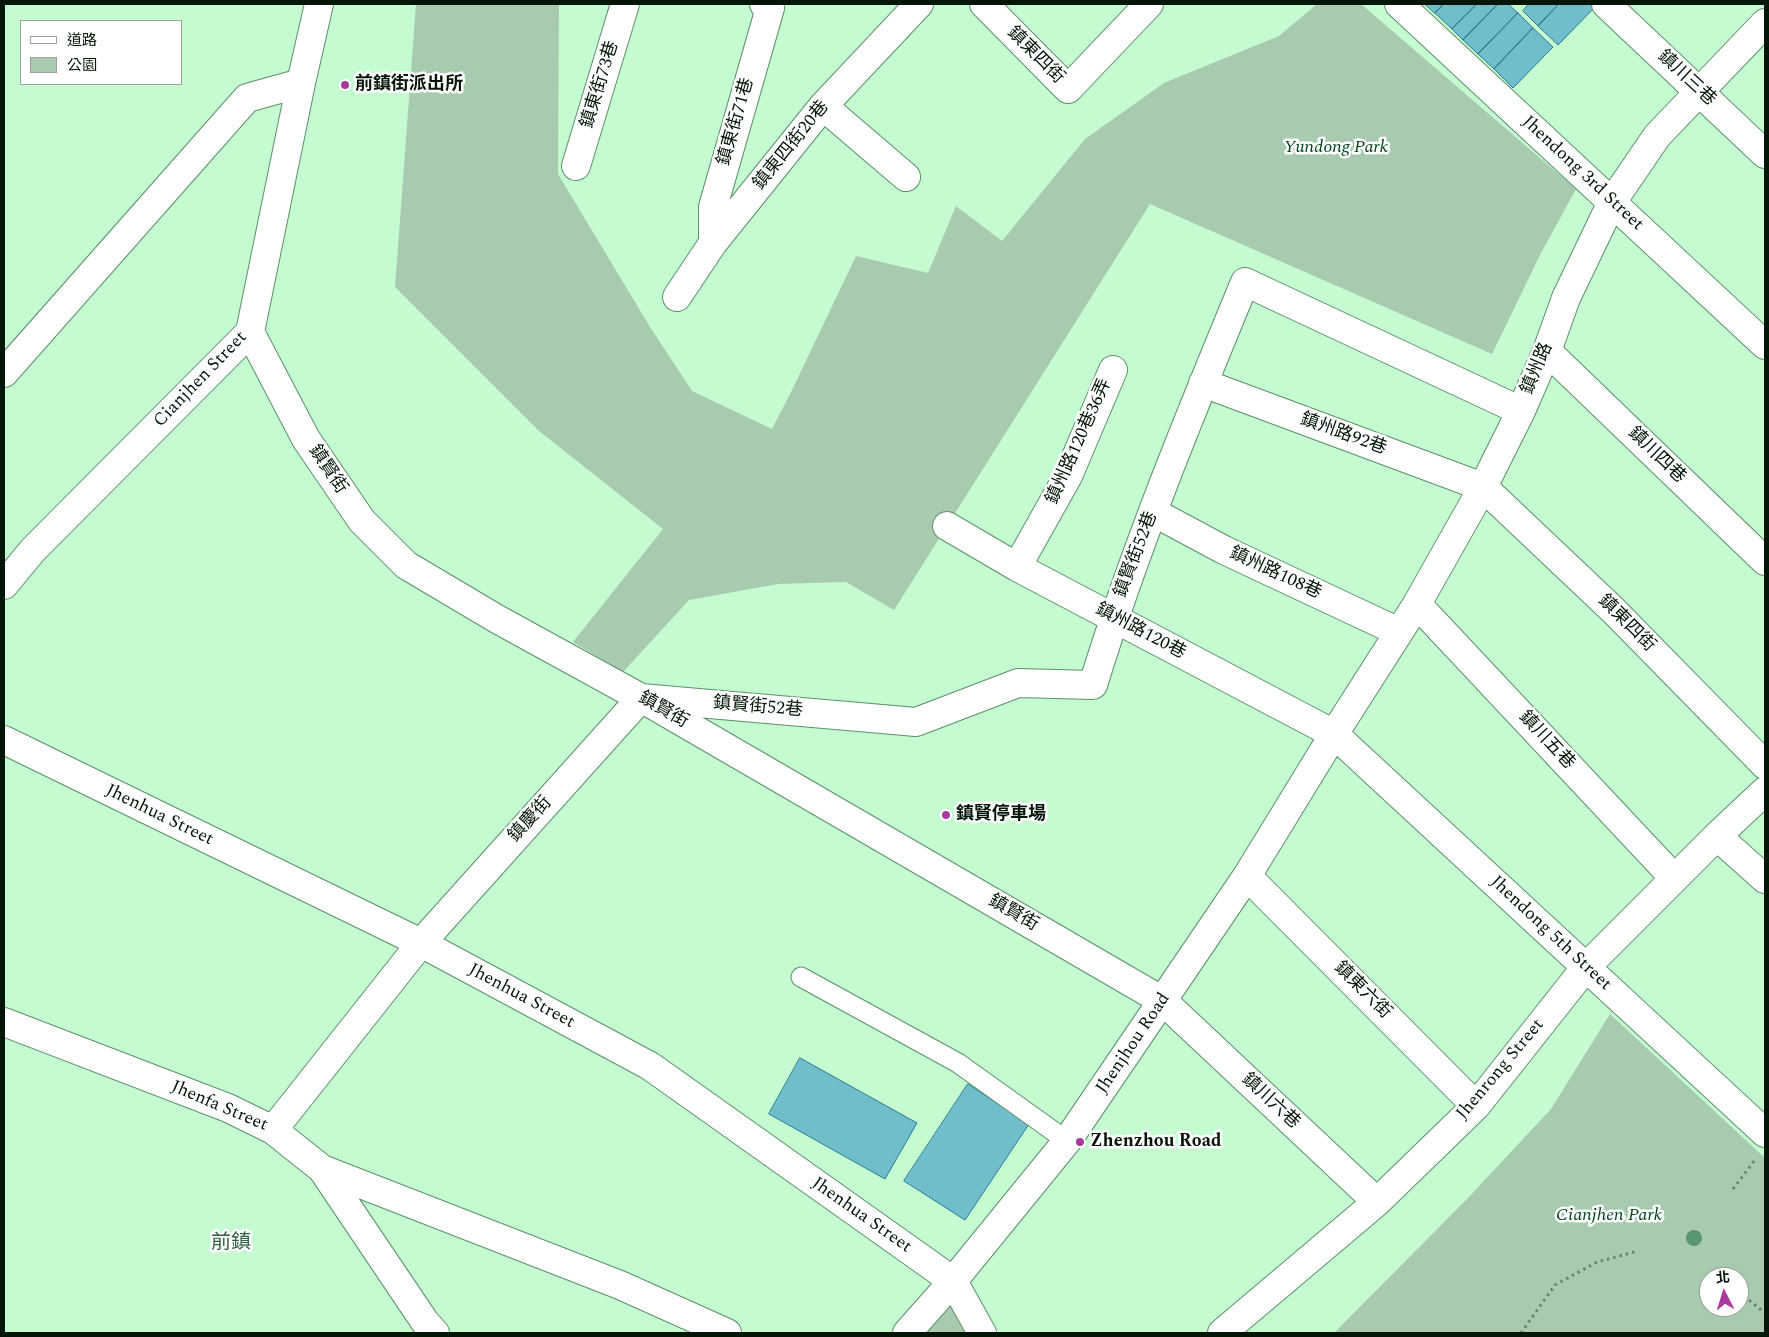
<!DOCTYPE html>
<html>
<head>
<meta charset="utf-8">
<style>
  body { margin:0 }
  #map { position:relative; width:1769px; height:1337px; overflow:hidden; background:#c4fbd1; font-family:Spectral,"Noto Sans TC",serif }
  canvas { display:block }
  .frame { position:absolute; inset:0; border:5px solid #031608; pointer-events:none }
  .legend { position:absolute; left:20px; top:20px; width:162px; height:65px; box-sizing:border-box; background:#fff; border:1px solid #9aa29c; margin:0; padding:6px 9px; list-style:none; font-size:15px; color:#031608 }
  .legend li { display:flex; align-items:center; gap:10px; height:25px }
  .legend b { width:25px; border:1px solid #9aa29c }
  .north { position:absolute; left:1699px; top:1267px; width:50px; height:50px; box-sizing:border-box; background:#fff; border:1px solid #9aa29c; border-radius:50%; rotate:355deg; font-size:14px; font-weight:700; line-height:20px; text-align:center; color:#031608 }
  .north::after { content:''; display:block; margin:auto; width:18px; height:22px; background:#a83c9d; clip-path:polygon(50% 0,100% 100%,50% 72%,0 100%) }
</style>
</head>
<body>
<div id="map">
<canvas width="1769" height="1337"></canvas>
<div class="frame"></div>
<ul class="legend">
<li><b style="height:6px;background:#fff"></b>道路</li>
<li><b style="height:14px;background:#a8cbb0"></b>公園</li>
</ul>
<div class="north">北</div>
</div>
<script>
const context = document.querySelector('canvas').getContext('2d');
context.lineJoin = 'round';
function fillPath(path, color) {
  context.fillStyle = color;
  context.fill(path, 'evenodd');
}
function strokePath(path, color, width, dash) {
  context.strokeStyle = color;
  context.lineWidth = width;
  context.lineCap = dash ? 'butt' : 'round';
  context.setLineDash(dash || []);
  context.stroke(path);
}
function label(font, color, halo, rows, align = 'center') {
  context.font = font + ' Spectral,"Noto Sans TC",serif';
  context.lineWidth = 5;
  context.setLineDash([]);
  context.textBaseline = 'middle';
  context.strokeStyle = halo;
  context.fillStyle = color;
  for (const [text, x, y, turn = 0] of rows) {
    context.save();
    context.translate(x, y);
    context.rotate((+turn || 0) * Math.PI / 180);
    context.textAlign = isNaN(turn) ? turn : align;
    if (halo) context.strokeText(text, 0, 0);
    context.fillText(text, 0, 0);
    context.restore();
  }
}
const green = new Path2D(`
  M 416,4 L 559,4 L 558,174 L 650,327 L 692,391 L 772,429 L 792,390 L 856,256 L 928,273 L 956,206 L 1002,241 L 1085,139 L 1164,83 L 1279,36 L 1317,4 L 1361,4 L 1576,189 L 1540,255 L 1492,354 L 1150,204 L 894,610 L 846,582 L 778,584 L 689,600 L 623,672 L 573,642 L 663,529 L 539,431 L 395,287 Z
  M 1610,1014 L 1765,1158 L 1765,1333 L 1334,1333 L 1467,1199 L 1551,1109 ZM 1709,1277 L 1739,1277 L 1739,1307 L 1709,1307 Z
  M 959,1285 L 979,1333 L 922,1333 Z`);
const building = new Path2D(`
  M 1425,4 L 1444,4 L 1435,13 Z
  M 1444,4 L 1477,4 L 1452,29 L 1435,13 Z
  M 1477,4 L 1498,4 L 1463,40 L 1452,29 Z
  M 1498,4 L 1508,4 L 1518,13 L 1478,54 L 1463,40 Z
  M 1529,4 L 1559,4 L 1538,26 L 1523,11 Z
  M 1559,4 L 1598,4 L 1558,45 L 1538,26 Z
  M 1518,13 L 1533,28 L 1494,69 L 1478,54 Z
  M 1533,28 L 1553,47 L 1513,88 L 1494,69 Z
  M 800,1058 L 917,1123 L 885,1179 L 769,1114 Z
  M 968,1084 L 1029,1124 L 965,1220 L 904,1181 Z`);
const path = new Path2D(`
  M 1733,1189 L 1755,1160
  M 1739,1292 L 1765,1313
  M 1521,1333 L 1555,1285 L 1597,1262 L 1638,1251`);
const service = new Path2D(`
  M 801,977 L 958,1063 L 1067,1141`);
const minor = new Path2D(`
  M 984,4 L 1068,89 L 1149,4
  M 1399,4 L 1765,345
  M 1606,4 L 1765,154
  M 823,106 L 906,177
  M 576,166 L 625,4
  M 713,243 L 713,207 L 770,8 L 764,4
  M 677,297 L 713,243 L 823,106 L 919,4
  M 250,332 L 306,439 L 362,521 L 406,565 L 497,619 L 641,698 L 1163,1001 L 1377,1202
  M 1547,351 L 1765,561
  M 4,373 L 247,98 L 301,83
  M 1203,383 L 1483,487 L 1614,611 L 1765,765
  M 1153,512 L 1224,550 L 1399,632
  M 947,526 L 1017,567 L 1334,734 L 1765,1133
  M 1017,567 L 1068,476 L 1113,370
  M 4,585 L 33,550 L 250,332 L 301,83 L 319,4
  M 1417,604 L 1674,878
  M 4,740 L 421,943 L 650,1066 L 953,1281 L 982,1333
  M 1717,836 L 1765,879
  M 1247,876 L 1476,1106
  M 4,1022 L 228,1108 L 273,1130 L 322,1169 L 425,1322 L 435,1333
  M 273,1130 L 421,943 L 641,698 L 916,722 L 1018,683 L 1093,685 C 1135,548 1190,415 1245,282 L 1521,411
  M 322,1169 L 620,1285 L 727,1333
  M 907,1333 L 953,1281 L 1067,1141 L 1247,876 L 1334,734 L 1417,604 L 1483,487 L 1521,411 L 1547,351 L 1566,298 L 1612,202 L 1657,136 L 1765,23
  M 1222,1333 L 1377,1202 L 1476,1106 L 1586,967 L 1717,836 L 1765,791`);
const trees = [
  [1694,1238]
];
const markers = [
  [345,85,5,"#a83c9d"],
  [946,815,5,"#a83c9d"],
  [1080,1142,5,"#a83c9d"]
];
const streetNames = [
  ["鎮東四街",1035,56,45],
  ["鎮川三巷",1686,79,43],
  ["鎮東街73巷",601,85,-73],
  ["鎮東街71巷",737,122,-74],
  ["鎮東四街20巷",792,146,-51],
  ["Jhendong 3rd Street",1582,174,43],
  ["鎮州路",1538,369,-67],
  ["Cianjhen Street",201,380,-46],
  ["鎮州路92巷",1343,435,20],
  ["鎮州路120巷36弄",1080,442,-66],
  ["鎮川四巷",1656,456,44],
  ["鎮賢街",327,470,56],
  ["鎮賢街52巷",1137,555,-69],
  ["鎮州路108巷",1275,574,25],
  ["鎮東四街",1626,624,45],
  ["鎮州路120巷",1140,632,28],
  ["鎮賢街52巷",758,708,5],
  ["鎮賢街",663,711,30],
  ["鎮川五巷",1546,741,47],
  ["Jhenhua Street",159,816,26],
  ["鎮慶街",531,820,-48],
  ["鎮賢街",1013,914,30],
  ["Jhendong 5th Street",1550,934,43],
  ["鎮東六街",1362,991,45],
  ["Jhenhua Street",521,997,28],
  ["Jhenjhou Road",1134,1044,-56],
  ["Jhenrong Street",1501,1070,-50],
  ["鎮川六巷",1270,1102,43],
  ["Jhenfa Street",219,1107,23],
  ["Jhenhua Street",861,1216,35]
];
const poiNames = [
  ["前鎮街派出所",355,85],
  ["鎮賢停車場",956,815],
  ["Zhenzhou Road",1090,1142]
];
const parkNames = [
  ["Yundong Park",1336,148],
  ["Cianjhen Park",1609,1216]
];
const quarterNames = [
  ["前鎮",231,1244]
];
fillPath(green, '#a8cbb0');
fillPath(building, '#70bdcc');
strokePath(building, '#2c7c8b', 1);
strokePath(service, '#5c906a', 21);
strokePath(minor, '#5c906a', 30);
strokePath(path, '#63886c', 3, [2.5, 4]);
strokePath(service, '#fff', 19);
strokePath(minor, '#fff', 28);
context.fillStyle = '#58966f';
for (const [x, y] of trees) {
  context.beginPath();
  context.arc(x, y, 8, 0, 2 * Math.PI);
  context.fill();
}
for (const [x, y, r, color] of markers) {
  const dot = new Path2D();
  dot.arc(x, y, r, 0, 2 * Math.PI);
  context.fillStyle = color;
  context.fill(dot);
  strokePath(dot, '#fff', 2);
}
label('18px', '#031608', '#fff', streetNames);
label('bold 18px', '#031608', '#fff', poiNames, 'left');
label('italic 18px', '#00441e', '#fff', parkNames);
label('20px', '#316340', '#fff', quarterNames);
</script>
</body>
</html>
